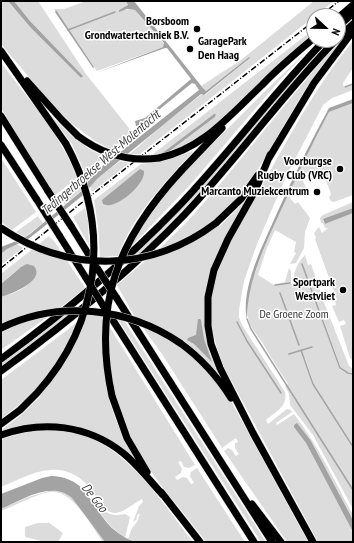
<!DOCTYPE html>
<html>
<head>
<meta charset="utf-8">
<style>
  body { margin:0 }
  #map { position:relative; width:354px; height:543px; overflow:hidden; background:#fff; font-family:"PT Sans Narrow",sans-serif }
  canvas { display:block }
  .frame { position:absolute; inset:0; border:2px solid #000; pointer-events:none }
  .north { position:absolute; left:306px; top:8px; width:40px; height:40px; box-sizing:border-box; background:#fff; border:1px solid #999; border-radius:50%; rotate:112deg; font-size:11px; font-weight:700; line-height:16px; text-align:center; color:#000 }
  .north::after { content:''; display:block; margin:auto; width:14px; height:18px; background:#000; clip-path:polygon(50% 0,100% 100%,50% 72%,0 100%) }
</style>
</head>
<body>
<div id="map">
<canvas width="354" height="543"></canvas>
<div class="frame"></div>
<div class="north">N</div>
</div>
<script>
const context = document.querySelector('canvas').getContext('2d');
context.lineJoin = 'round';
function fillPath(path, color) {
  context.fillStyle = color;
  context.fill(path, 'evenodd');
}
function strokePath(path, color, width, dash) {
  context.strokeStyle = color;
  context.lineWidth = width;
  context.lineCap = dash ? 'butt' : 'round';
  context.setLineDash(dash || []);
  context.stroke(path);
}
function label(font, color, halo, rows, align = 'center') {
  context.font = font + ' "PT Sans Narrow",sans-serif';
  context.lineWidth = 3;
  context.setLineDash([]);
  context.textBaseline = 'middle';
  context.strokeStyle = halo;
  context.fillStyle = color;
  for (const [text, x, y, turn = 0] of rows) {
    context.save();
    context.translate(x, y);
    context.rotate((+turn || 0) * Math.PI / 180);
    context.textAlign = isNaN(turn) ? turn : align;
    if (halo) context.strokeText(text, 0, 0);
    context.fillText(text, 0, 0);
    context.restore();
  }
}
const green = new Path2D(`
  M 1,1 L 8,1 L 31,28 L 81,78 L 83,76 L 30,21 L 14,1 L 38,1 L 86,74 L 132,132 L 132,134 L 112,150 L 95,141 L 71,123 L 53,105 L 5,49 L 1,42 Z
  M 86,1 L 126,1 L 128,5 L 119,10 L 135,10 L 164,44 L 163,47 L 97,71 L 54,9 L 64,9 Z
  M 314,1 L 334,1 L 140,154 L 130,154 L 165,123 L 202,94 L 205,95 L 250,58 L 249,57 L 206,91 L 201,86 L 241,60 Z
  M 314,29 L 314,33 L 275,67 L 244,100 L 220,122 L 191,144 L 167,153 L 215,117 L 216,115 L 214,114 L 161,154 L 153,154 Z
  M 343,39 L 343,41 C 313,72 294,109 272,146 C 256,173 239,200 213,220 L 219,227 L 244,202 L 252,190 L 221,248 L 205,315 L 226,384 C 212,367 199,352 181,339 L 178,344 C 201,362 215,379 232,403 L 308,542 L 287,542 L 224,451 L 228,448 L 232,450 L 236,456 L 239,454 L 235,448 L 235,443 L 238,442 L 236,438 L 222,448 L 162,354 L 133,314 L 117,285 L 158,250 L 186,223 L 216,189 L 323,59 Z
  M 353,41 L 353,68 L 343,83 L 344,88 L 353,85 L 353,90 L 332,98 L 323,105 L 285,179 L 257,244 L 244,281 L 239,310 L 239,317 L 242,325 L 285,392 C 288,407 275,412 266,420 L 268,424 L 287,409 L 291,410 L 292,412 L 276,423 L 277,425 L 294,414 C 318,445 334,480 353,515 L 353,520 L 311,441 L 294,425 L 306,443 L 353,532 L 353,542 L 318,542 L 224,367 C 214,342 208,319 212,292 C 218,257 240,224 258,193 C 287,141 315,87 353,41 Z
  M 327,43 L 199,193 L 141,253 L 133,255 L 278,94 Z
  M 311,47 L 280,80 L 190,185 L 128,250 L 151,210 L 174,183 L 261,95 Z
  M 1,63 C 23,92 48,120 65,152 C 70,160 73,169 77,178 L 54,196 L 1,108 Z
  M 353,103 L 353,195 L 334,202 L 331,201 L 329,198 L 331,194 L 322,170 L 316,173 L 314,170 L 301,175 L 308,194 L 304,197 L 296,188 L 291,194 L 292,196 L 290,198 L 295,204 L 298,202 L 310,218 L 305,232 L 304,248 L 296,263 L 290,264 L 296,253 L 294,252 L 296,242 L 275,230 L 267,248 L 258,275 L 274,285 L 285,282 L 289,268 L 291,271 L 291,284 L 307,279 L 340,370 L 353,375 L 353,446 L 314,384 L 305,358 L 303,358 L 313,384 L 353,449 L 353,509 L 313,435 L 290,405 L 289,394 L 285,386 L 288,384 C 279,370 270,356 262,342 C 257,335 250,327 248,318 C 241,284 292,188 308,153 L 310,159 L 308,153 L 329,112 Z
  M 49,114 L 72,136 L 89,149 L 105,157 L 85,173 L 72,144 Z
  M 192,151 L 193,152 C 164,183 133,215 118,256 L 100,257 L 98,227 L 94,200 L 141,164 L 164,161 Z
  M 1,158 L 36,212 L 12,230 L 1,222 Z
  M 120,161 L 129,163 L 92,192 L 90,186 L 97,179 Z
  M 79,184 L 81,191 L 65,205 L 61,198 Z
  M 353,202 L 353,208 L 323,220 L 325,224 L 353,213 L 353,361 L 350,358 L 340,326 L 346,324 L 344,320 L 339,322 L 332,306 L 336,305 L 335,301 L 337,300 L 315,239 L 316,238 L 314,233 L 319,227 L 322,233 L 328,228 L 325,228 L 323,223 L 321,223 L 320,218 L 323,215 Z
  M 85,208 L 88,221 L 89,245 L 73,217 Z
  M 38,216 L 43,223 L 25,237 L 16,232 Z
  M 49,236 L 54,241 L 85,288 L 60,308 L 1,350 L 1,297 C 15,293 30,288 36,273 L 31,265 C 20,264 9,278 1,284 L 1,274 Z
  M 17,244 L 23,248 L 1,265 L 1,254 L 7,249 Z
  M 305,255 L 308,265 L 311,264 L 325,305 L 349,366 L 353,369 L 353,373 L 348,372 L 341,368 L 308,278 L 293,282 C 294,271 297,263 305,255 Z
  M 95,307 L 109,326 L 195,465 L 189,468 L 184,467 L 181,461 L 178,462 L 182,469 L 181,473 L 175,477 L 177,480 L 183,477 L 187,478 L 191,484 L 194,483 L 190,476 L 191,472 L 197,468 L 245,542 L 206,542 C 180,507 150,476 130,438 C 123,424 119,409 114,394 L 108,396 C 115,422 126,445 141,467 L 130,457 L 72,427 L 1,433 L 1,430 L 20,416 L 41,396 L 34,390 L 26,399 L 1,419 L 1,380 L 66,331 Z
  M 65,314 L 72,314 L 1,367 L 1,361 Z
  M 117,318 L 123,319 L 266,542 L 261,542 Z
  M 49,430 C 61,431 73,432 85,436 C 132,453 163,504 193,542 L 136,542 L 128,539 L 132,528 L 137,522 L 140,514 L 138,514 L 136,520 L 133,522 L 139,506 L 143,502 L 142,499 C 134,503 123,513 115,513 C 102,512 97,496 90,488 C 81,476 65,468 50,470 C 33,471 16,481 1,487 L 1,439 L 30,431 Z
  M 53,490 L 67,494 L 72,498 L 105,542 L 102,541 C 91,525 72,489 50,492 C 37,494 14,506 1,511 L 1,509 L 28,497 Z
  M 100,507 C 108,515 114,516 125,514 L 130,517 L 125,538 C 113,530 106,521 97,509 Z
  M 48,522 L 63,533 L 58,542 L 45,542 L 25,537 L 25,527 L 38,523 L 48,523 Z`);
const water = new Path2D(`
  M 8,1 L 14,1 L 30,21 L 83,76 L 81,78 L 31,28 Z
  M 126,1 L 134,1 L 202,87 L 206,91 L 249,57 L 250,58 L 204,95 L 201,94 L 97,179 L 82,196 L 36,233 L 28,239 L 7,249 L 1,254 L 1,247 L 24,238 L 30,234 L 77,195 L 85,188 L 91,175 L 199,90 L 195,84 L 192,83 L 139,126 L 136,126 L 135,121 L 145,118 L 191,79 L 167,48 L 165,48 L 96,73 L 163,47 L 164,43 L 135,10 L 127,9 L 119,12 L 119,10 L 128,5 Z
  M 56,10 L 94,67 L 93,68 L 55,12 Z
  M 353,99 L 353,103 L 329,112 C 312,144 297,176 282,208 C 266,243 247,281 247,320 C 240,288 264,243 277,213 C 293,177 310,143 329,108 Z
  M 214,114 L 216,114 L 215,117 L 167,153 L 161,154 Z
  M 140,169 L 144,171 C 146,184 115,211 103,204 L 102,200 Z
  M 353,208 L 353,213 L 325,224 L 323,219 Z
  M 27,264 L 34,266 C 46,281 11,294 1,297 L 1,284 L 21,267 Z
  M 198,319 L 200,319 L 201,320 L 204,339 L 212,362 L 194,344 L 187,340 L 188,338 L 196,335 Z
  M 297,423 L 311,441 L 353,520 L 353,532 L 306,443 L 294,427 L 294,425 Z
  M 51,476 C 64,476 75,481 84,490 C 101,513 108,533 136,542 L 105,542 L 72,498 C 52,480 22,500 1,509 L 1,494 L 42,478 Z`);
const stream = new Path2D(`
  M 68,30 L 115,12
  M 345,87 L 353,84
  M 302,264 L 340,368 L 348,373 L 353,374
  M 295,281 L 307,279
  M 275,285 L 290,283
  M 280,293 L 299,345
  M 247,319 L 251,329 L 353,490
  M 237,322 L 247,341 L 281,393
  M 301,350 L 313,384 L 353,447
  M 289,354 L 312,347`);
const highway = new Path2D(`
  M 338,18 L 353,5
  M 338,27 L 353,13
  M 338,38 L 353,24
  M 1,51 L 66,144
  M 27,81 L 62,120 L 78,136
  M 1,116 L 48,191
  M 1,145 L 37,200
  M 270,155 L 255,191 L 228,239 L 214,270 L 208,297 L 208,326 L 211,344 L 220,368 L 253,433 L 313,542
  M 159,158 C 203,149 231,114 262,85 C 278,68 296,53 314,38
  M 269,158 L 314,83 L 353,31
  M 181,171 L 222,128
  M 216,223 L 241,199 L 258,175
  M 71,226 L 94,263
  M 59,235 L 86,278
  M 116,297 L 272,542
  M 107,311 L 254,542
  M 180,343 C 201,358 217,376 231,398
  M 1,359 C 64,313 123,264 177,208 C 229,154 273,93 325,40
  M 1,371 C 67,323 129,273 185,214 C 238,158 282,95 336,40
  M 112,396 L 127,438 L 147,472
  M 1,424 L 20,410 L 37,393
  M 1,435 C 43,420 88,425 123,453 C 138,465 150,481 163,495
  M 161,492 L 200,542
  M 252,504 L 281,542`);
const rail = new Path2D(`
  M 320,16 L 339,1
  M 1,268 L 75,208 L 314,21`);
const highwayBridge = new Path2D(`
  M 78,136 C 102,154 130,162 159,158
  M 48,191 L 71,226
  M 37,200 L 59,235
  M 1,228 C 69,274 151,272 216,223
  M 97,268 L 116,297
  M 86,278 L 104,307
  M 1,328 C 59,300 127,307 180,343
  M 37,393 C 100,323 112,228 66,144
  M 112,396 C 92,304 118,239 181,171`);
const markers = [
  [197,29,4,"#000"],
  [190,49,4,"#000"],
  [340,169,4,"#000"],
  [317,192,4,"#000"],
  [343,290,4,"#000"]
];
const poiNames = [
  ["Borsboom",189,22],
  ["Grondwatertechniek B.V.",189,36],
  ["GaragePark",198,42,"left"],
  ["Den Haag",198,56,"left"],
  ["Voorburgse",332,162],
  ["Rugby Club (VRC)",332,176],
  ["Marcanto Muziekcentrum",309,192],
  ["Sportpark",335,283],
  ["Westvliet",335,297]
];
const parkNames = [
  ["De Groene Zoom",294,315]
];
const waterNames = [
  ["Tedingerbroekse West-Molentocht",101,163,-41],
  ["De Goo",94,498,52]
];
fillPath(green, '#dcdcdc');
fillPath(water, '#a3a3a3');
strokePath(stream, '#a3a3a3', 1.5);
strokePath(highway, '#dbdbdb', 8);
strokePath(highway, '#000', 7);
strokePath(rail, '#000', 1.5, [6, 2, 1, 2]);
strokePath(highwayBridge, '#dbdbdb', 8, []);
strokePath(highwayBridge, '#000', 7);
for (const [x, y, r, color] of markers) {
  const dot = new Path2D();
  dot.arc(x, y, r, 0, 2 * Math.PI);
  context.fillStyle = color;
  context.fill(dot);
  strokePath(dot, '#fff', 1.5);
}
label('bold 12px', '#000', '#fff', poiNames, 'right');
label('12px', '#333', '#fff', parkNames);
label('italic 13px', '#444', '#fff', waterNames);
</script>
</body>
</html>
